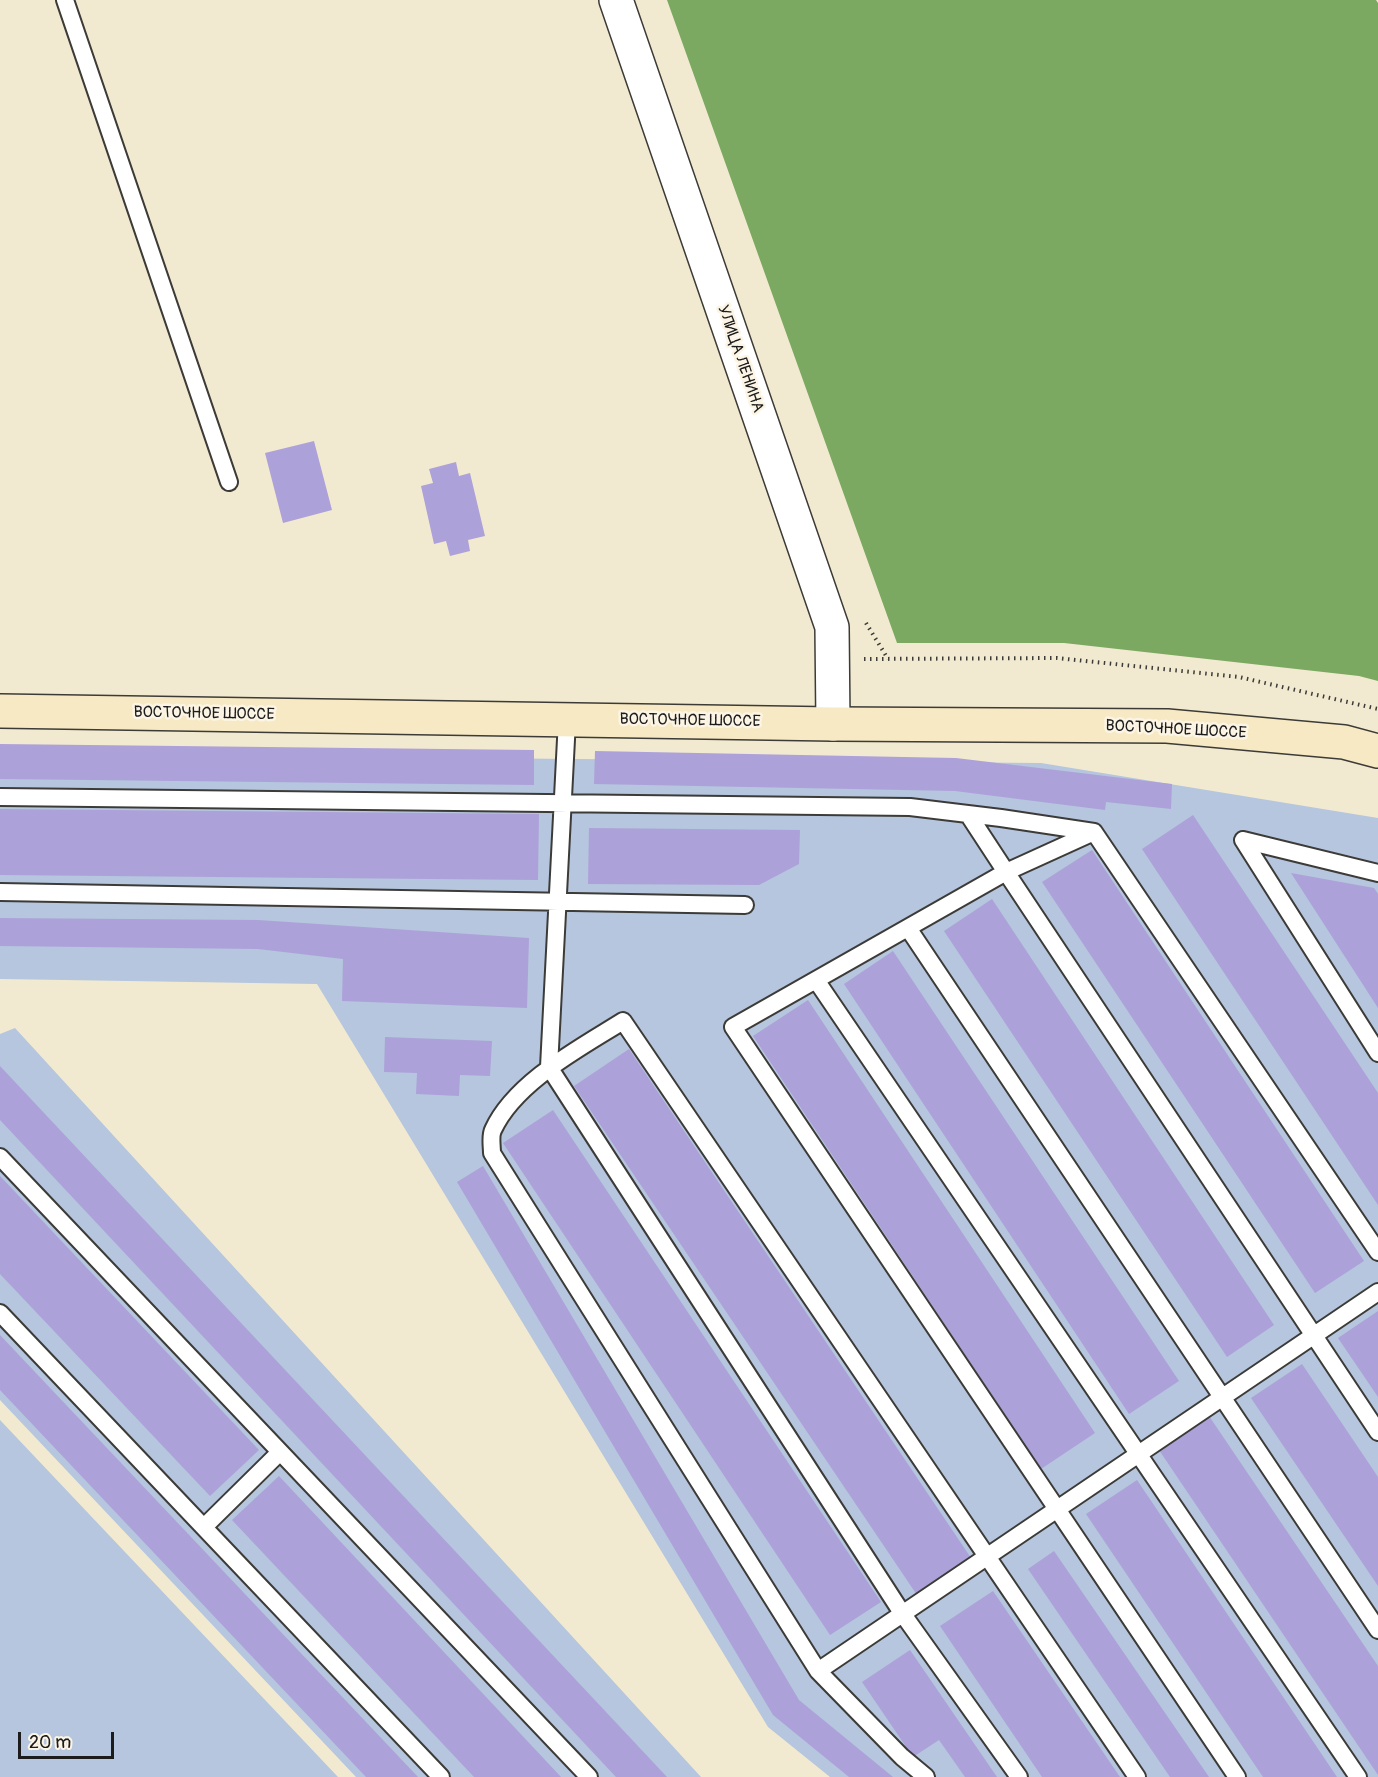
<!DOCTYPE html>
<html>
<head>
<meta charset="utf-8">
<style>
  body { margin:0 }
  #map { position:relative; width:1378px; height:1777px; overflow:hidden; background:#f2ead0; font-family:Pangolin,sans-serif }
  canvas { display:block }
  .scale { position:absolute; left:18px; top:1732px; width:96px; height:27px; box-sizing:border-box; border:3px solid #1c1c1c; border-top:0; padding-left:8px; font-size:18px; line-height:21px; white-space:nowrap; color:#1c1c1c; -webkit-text-stroke:4px #fcf5e5; paint-order:stroke }
</style>
</head>
<body>
<div id="map">
<canvas width="1378" height="1777"></canvas>
<div class="scale">20 m</div>
</div>
<script>
const context = document.querySelector('canvas').getContext('2d');
context.lineJoin = 'round';
function fillPath(path, color) {
  context.fillStyle = color;
  context.fill(path, 'evenodd');
}
function strokePath(path, color, width, dash) {
  context.strokeStyle = color;
  context.lineWidth = width;
  context.lineCap = dash ? 'butt' : 'round';
  context.setLineDash(dash || []);
  context.stroke(path);
}
function label(font, color, halo, rows, align = 'center') {
  context.font = font + ' Pangolin,sans-serif';
  context.lineWidth = 5;
  context.setLineDash([]);
  context.textBaseline = 'middle';
  context.strokeStyle = halo;
  context.fillStyle = color;
  for (const [text, x, y, turn = 0] of rows) {
    context.save();
    context.translate(x, y);
    context.rotate((+turn || 0) * Math.PI / 180);
    context.textAlign = isNaN(turn) ? turn : align;
    if (halo) context.strokeText(text, 0, 0);
    context.fillText(text, 0, 0);
    context.restore();
  }
}
const industrial = new Path2D(`
  M 0,754 L 1041,763 L 1378,818 L 1378,1777 L 830,1777 L 768,1727 L 317,984 L 0,979 Z
  M 15,1028 L 701,1777 L 356,1777 L 0,1400 L 0,1034 Z
  M 0,1420 L 338,1777 L 0,1777 Z`);
const forest = new Path2D(`
  M 667,0 L 1376,0 L 1378,3 L 1378,681 L 1359,676 L 1064,643 L 897,643 Z`);
const building = new Path2D(`
  M 314,441 L 332,510 L 283,523 L 265,453 Z
  M 456,462 L 459,476 L 470,473 L 485,536 L 468,540 L 470,551 L 450,556 L 446,541 L 434,544 L 421,486 L 433,483 L 429,469 Z
  M 0,744 L 534,750 L 534,785 L 0,779 Z
  M 595,751 L 956,758 L 1172,784 L 1171,809 L 1106,802 L 1105,810 L 955,791 L 594,784 Z
  M 0,809 L 539,814 L 538,880 L 0,875 Z
  M 1193,815 L 1378,1093 L 1378,1205 L 1142,849 Z
  M 589,828 L 800,830 L 799,864 L 759,885 L 588,884 Z
  M 1092,850 L 1364,1261 L 1315,1293 L 1042,882 Z
  M 1291,873 L 1374,888 L 1378,894 L 1378,1008 Z
  M 992,899 L 1274,1325 L 1227,1357 L 944,931 Z
  M 0,918 L 258,920 L 529,938 L 527,1008 L 342,1001 L 343,959 L 258,949 L 0,946 Z
  M 893,951 L 1179,1381 L 1129,1414 L 844,984 Z
  M 808,1000 L 1095,1433 L 1041,1469 L 753,1036 Z
  M 385,1037 L 492,1041 L 490,1076 L 460,1075 L 459,1096 L 416,1094 L 417,1073 L 384,1072 Z
  M 629,1049 L 973,1561 L 919,1598 L 574,1086 Z
  M 0,1066 L 667,1777 L 616,1777 L 0,1120 Z
  M 553,1110 L 881,1602 L 830,1635 L 503,1143 Z
  M 483,1166 L 799,1700 L 893,1777 L 849,1777 L 773,1715 L 457,1182 Z
  M 0,1176 L 259,1450 L 210,1496 L 0,1274 Z
  M 1378,1311 L 1378,1397 L 1338,1338 Z
  M 0,1335 L 418,1777 L 366,1777 L 0,1390 Z
  M 1302,1364 L 1378,1477 L 1378,1586 L 1251,1398 Z
  M 1209,1416 L 1378,1666 L 1378,1775 L 1159,1450 Z
  M 279,1476 L 561,1777 L 474,1777 L 232,1520 Z
  M 1137,1480 L 1337,1777 L 1263,1777 L 1086,1514 Z
  M 1054,1551 L 1209,1777 L 1170,1777 L 1028,1569 Z
  M 993,1591 L 1120,1777 L 1042,1777 L 940,1626 Z
  M 910,1650 L 997,1777 L 965,1777 L 939,1740 L 913,1757 L 862,1682 Z`);
const path = new Path2D(`
  M 866,623 L 888,659
  M 864,659 L 1057,658 L 1239,677 L 1378,709`);
const service = new Path2D(`
  M 65,0 L 229,482
  M 567,720 L 549,1067 L 902,1613 L 1019,1777
  M 0,797 L 910,807 L 1001,818 L 1094,832 L 1378,1252
  M 968,814 L 1006,872 L 733,1027 L 1237,1777
  M 1094,832 L 1006,872 L 1378,1432
  M 1243,840 L 1378,1053
  M 1243,840 L 1378,873
  M 0,892 L 745,905
  M 908,928 L 1378,1630
  M 816,980 L 1358,1777
  M 0,1157 L 589,1777
  M 0,1313 L 441,1777
  M 204,1527 L 280,1452
  M 818,1671 L 1378,1292
  M 926,1777 L 902,1757 L 818,1671 L 492,1153 C 492,1146 490,1136 493,1130 C 515,1082 580,1048 623,1021 L 1137,1777`);
const tertiary = new Path2D(`
  M 616,0 L 832,627 L 833,724`);
const secondary = new Path2D(`
  M 0,711 L 833,724 L 1167,726 L 1344,742 L 1378,751`);
const streetNames = [
  ["УЛИЦА ЛЕНИНА",740,359,71],
  ["ВОСТОЧНОЕ ШОССЕ",204,714,1],
  ["ВОСТОЧНОЕ ШОССЕ",690,721,1],
  ["ВОСТОЧНОЕ ШОССЕ",1176,730,3]
];
fillPath(industrial, '#b5c6de');
fillPath(forest, '#7ba962');
fillPath(building, '#ada1d9');
strokePath(service, '#3c3b37', 20);
strokePath(tertiary, '#3c3b37', 36);
strokePath(secondary, '#3c3b37', 36);
strokePath(path, '#3c3b37', 4, [1.5, 4.5]);
strokePath(service, '#fff', 16);
strokePath(tertiary, '#fff', 33);
strokePath(secondary, '#f6e9c3', 33);
label('16px', '#1c1c1c', '#fcf5e5', streetNames);
</script>
</body>
</html>
